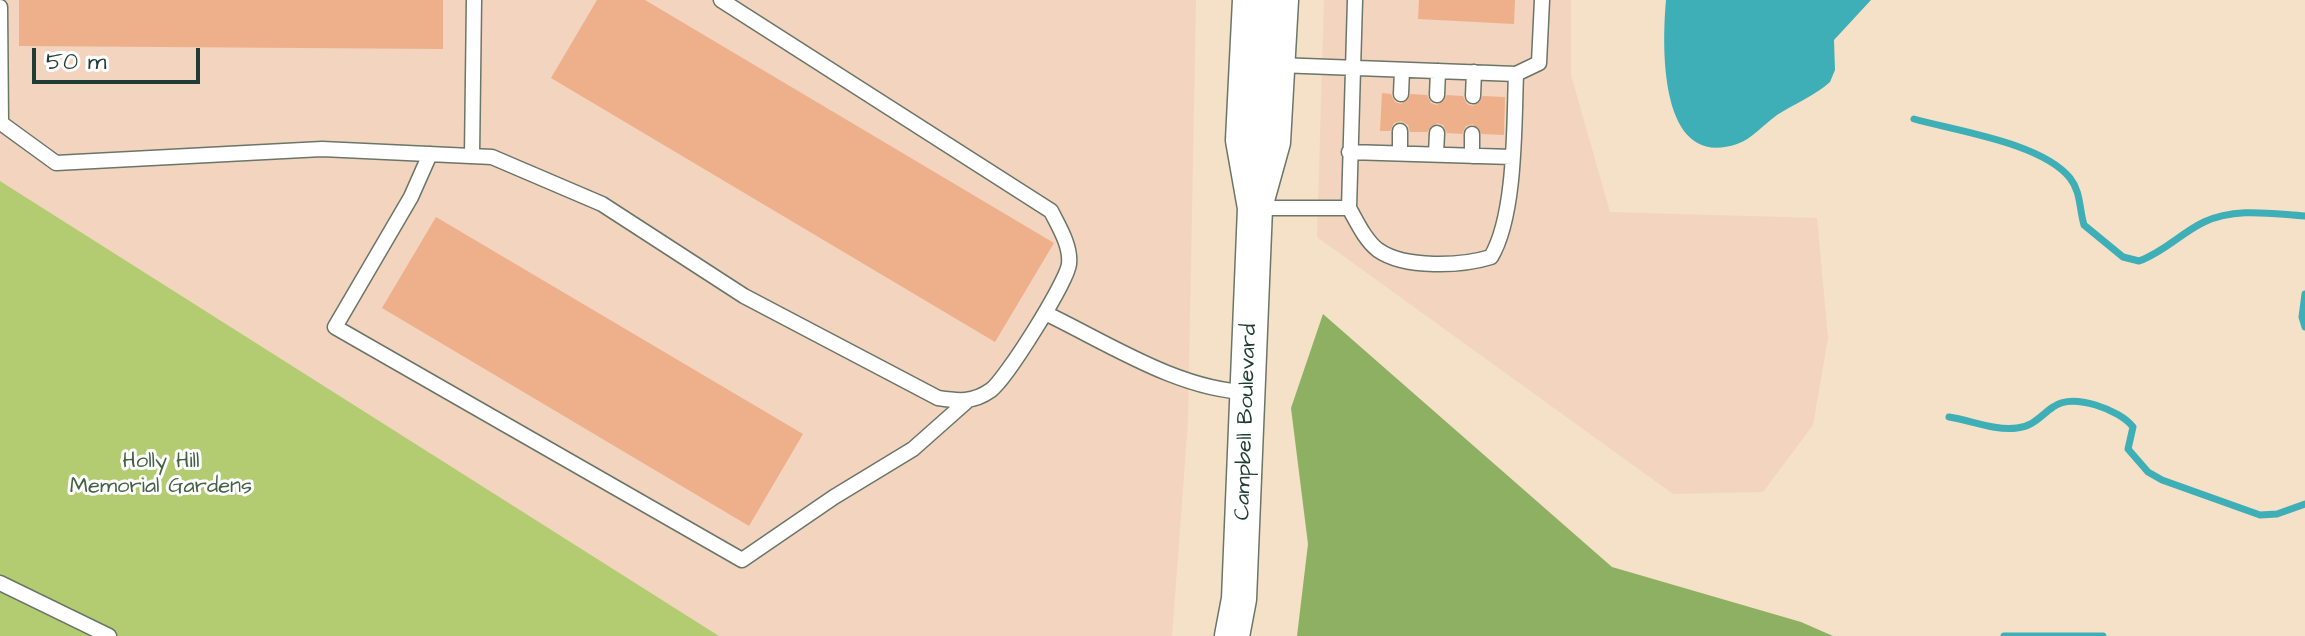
<!DOCTYPE html>
<html>
<head>
<meta charset="utf-8">
<style>
  body { margin:0 }
  #map { position:relative; width:2305px; height:636px; overflow:hidden; background:#f4e1c7; font-family:"Architects Daughter",sans-serif }
  canvas { display:block }
  .scale { position:absolute; left:32px; top:48px; width:168px; height:36px; box-sizing:border-box; border:4px solid #1f3d34; border-top:0; padding-left:10px; font-size:24px; line-height:28px; white-space:nowrap; color:#1f3d34; -webkit-text-stroke:6px #fff; paint-order:stroke }
</style>
</head>
<body>
<div id="map">
<canvas width="2305" height="636"></canvas>
<div class="scale">50 m</div>
</div>
<script>
const context = document.querySelector('canvas').getContext('2d');
context.lineJoin = 'round';
function fillPath(path, color) {
  context.fillStyle = color;
  context.fill(path, 'evenodd');
}
function strokePath(path, color, width, dash) {
  context.strokeStyle = color;
  context.lineWidth = width;
  context.lineCap = dash ? 'butt' : 'round';
  context.setLineDash(dash || []);
  context.stroke(path);
}
function label(font, color, halo, rows, align = 'center') {
  context.font = font + ' "Architects Daughter",sans-serif';
  context.lineWidth = 6;
  context.setLineDash([]);
  context.textBaseline = 'middle';
  context.strokeStyle = halo;
  context.fillStyle = color;
  for (const [text, x, y, turn = 0] of rows) {
    context.save();
    context.translate(x, y);
    context.rotate((+turn || 0) * Math.PI / 180);
    context.textAlign = isNaN(turn) ? turn : align;
    if (halo) context.strokeText(text, 0, 0);
    context.fillText(text, 0, 0);
    context.restore();
  }
}
const built = new Path2D(`
  M 0,0 L 1196,0 L 1188,422 L 1172,636 L 719,636 L 0,181 Z
  M 1324,0 L 1571,0 L 1571,75 L 1610,212 L 1817,218 L 1828,338 L 1813,425 L 1763,492 L 1673,494 L 1317,237 Z`);
const green = new Path2D(`
  M 0,181 L 719,636 L 0,636 Z`);
const forest = new Path2D(`
  M 1323,314 L 1612,567 L 1801,622 L 1833,636 L 1297,636 L 1308,544 L 1291,408 Z`);
const water = new Path2D(`
  M 1666,0 L 1871,0 L 1834,40 L 1835,70 L 1830,82 C 1816,95 1794,104 1777,115 C 1764,124 1752,139 1737,144 C 1658,171 1662,45 1666,0 Z`);
const stream = new Path2D(`
  M 1914,119 C 1957,131 2042,143 2070,178 C 2081,192 2079,208 2084,225 L 2123,257 L 2139,261 C 2164,252 2181,233 2204,222 C 2236,207 2272,214 2305,216
  M 2305,294 L 2302,317 L 2305,327
  M 1949,417 C 1970,420 1995,431 2017,428 C 2034,426 2040,416 2053,407 C 2073,392 2120,410 2133,427 L 2128,449 L 2148,472 L 2162,480 L 2260,515 L 2277,514 L 2305,504
  M 2004,636 L 2103,636`);
const building = new Path2D(`
  M 19,0 L 443,0 L 443,49 L 19,46 Z
  M 597,0 L 645,0 L 1054,243 L 995,342 L 551,78 Z
  M 1419,0 L 1515,0 L 1514,24 L 1418,19 Z
  M 1382,93 L 1391,94 L 1395,102 L 1401,104 L 1411,94 L 1427,95 L 1431,103 L 1437,105 L 1447,95 L 1463,96 L 1467,104 L 1473,106 L 1483,96 L 1505,97 L 1504,135 L 1482,134 L 1473,124 L 1466,126 L 1462,134 L 1447,133 L 1443,125 L 1437,123 L 1427,132 L 1410,132 L 1408,125 L 1401,121 L 1394,123 L 1390,131 L 1380,131 Z
  M 436,217 L 803,434 L 749,526 L 382,308 Z`);
const service = new Path2D(`
  M 0,7 L 1,123 L 56,163 L 322,149 L 492,157 L 602,204 L 744,296 L 938,398 C 958,401 973,403 991,390 C 1006,379 1067,282 1069,264 C 1071,246 1059,227 1051,211 L 721,0
  M 1516,74 L 1539,63 L 1542,0
  M 1401,94 L 1402,70
  M 1437,95 L 1438,71
  M 1473,96 L 1474,72
  M 1349,152 L 1512,157
  M 1400,153 L 1400,131
  M 430,154 L 411,197 L 335,327 L 742,560 L 834,497 L 913,449 L 966,402
  M 1436,154 L 1437,133
  M 472,156 L 474,0
  M 1472,156 L 1472,134
  M 1255,208 L 1349,208 C 1357,222 1365,240 1378,250 C 1405,269 1462,266 1491,257 C 1516,215 1514,124 1516,74 L 1278,65
  M 1349,208 L 1355,0
  M 1045,313 C 1106,342 1180,391 1249,392
  M 0,583 L 109,636`);
const tertiary = new Path2D(`
  M 1258,196 L 1273,142 L 1281,0
  M 1232,636 L 1239,599 L 1255,208 L 1243,140 L 1250,0`);
const streetNames = [
  ["Campbell Boulevard",1247,422,-88]
];
const parkNames = [
  ["Holly Hill",161,462],
  ["Memorial Gardens",161,487]
];
fillPath(built, '#f3d4bf');
fillPath(green, '#b3cc71');
fillPath(forest, '#8eb063');
fillPath(water, '#3eafb6');
strokePath(stream, '#3eafb6', 7);
fillPath(building, '#eeb08b');
strokePath(service, '#6a7667', 17);
strokePath(tertiary, '#6a7667', 37);
strokePath(service, '#fff', 14);
strokePath(tertiary, '#fff', 34);
label('22px', '#1f3d34', '#fff', streetNames);
label('22px', '#446143', '#fff', parkNames);
</script>
</body>
</html>
